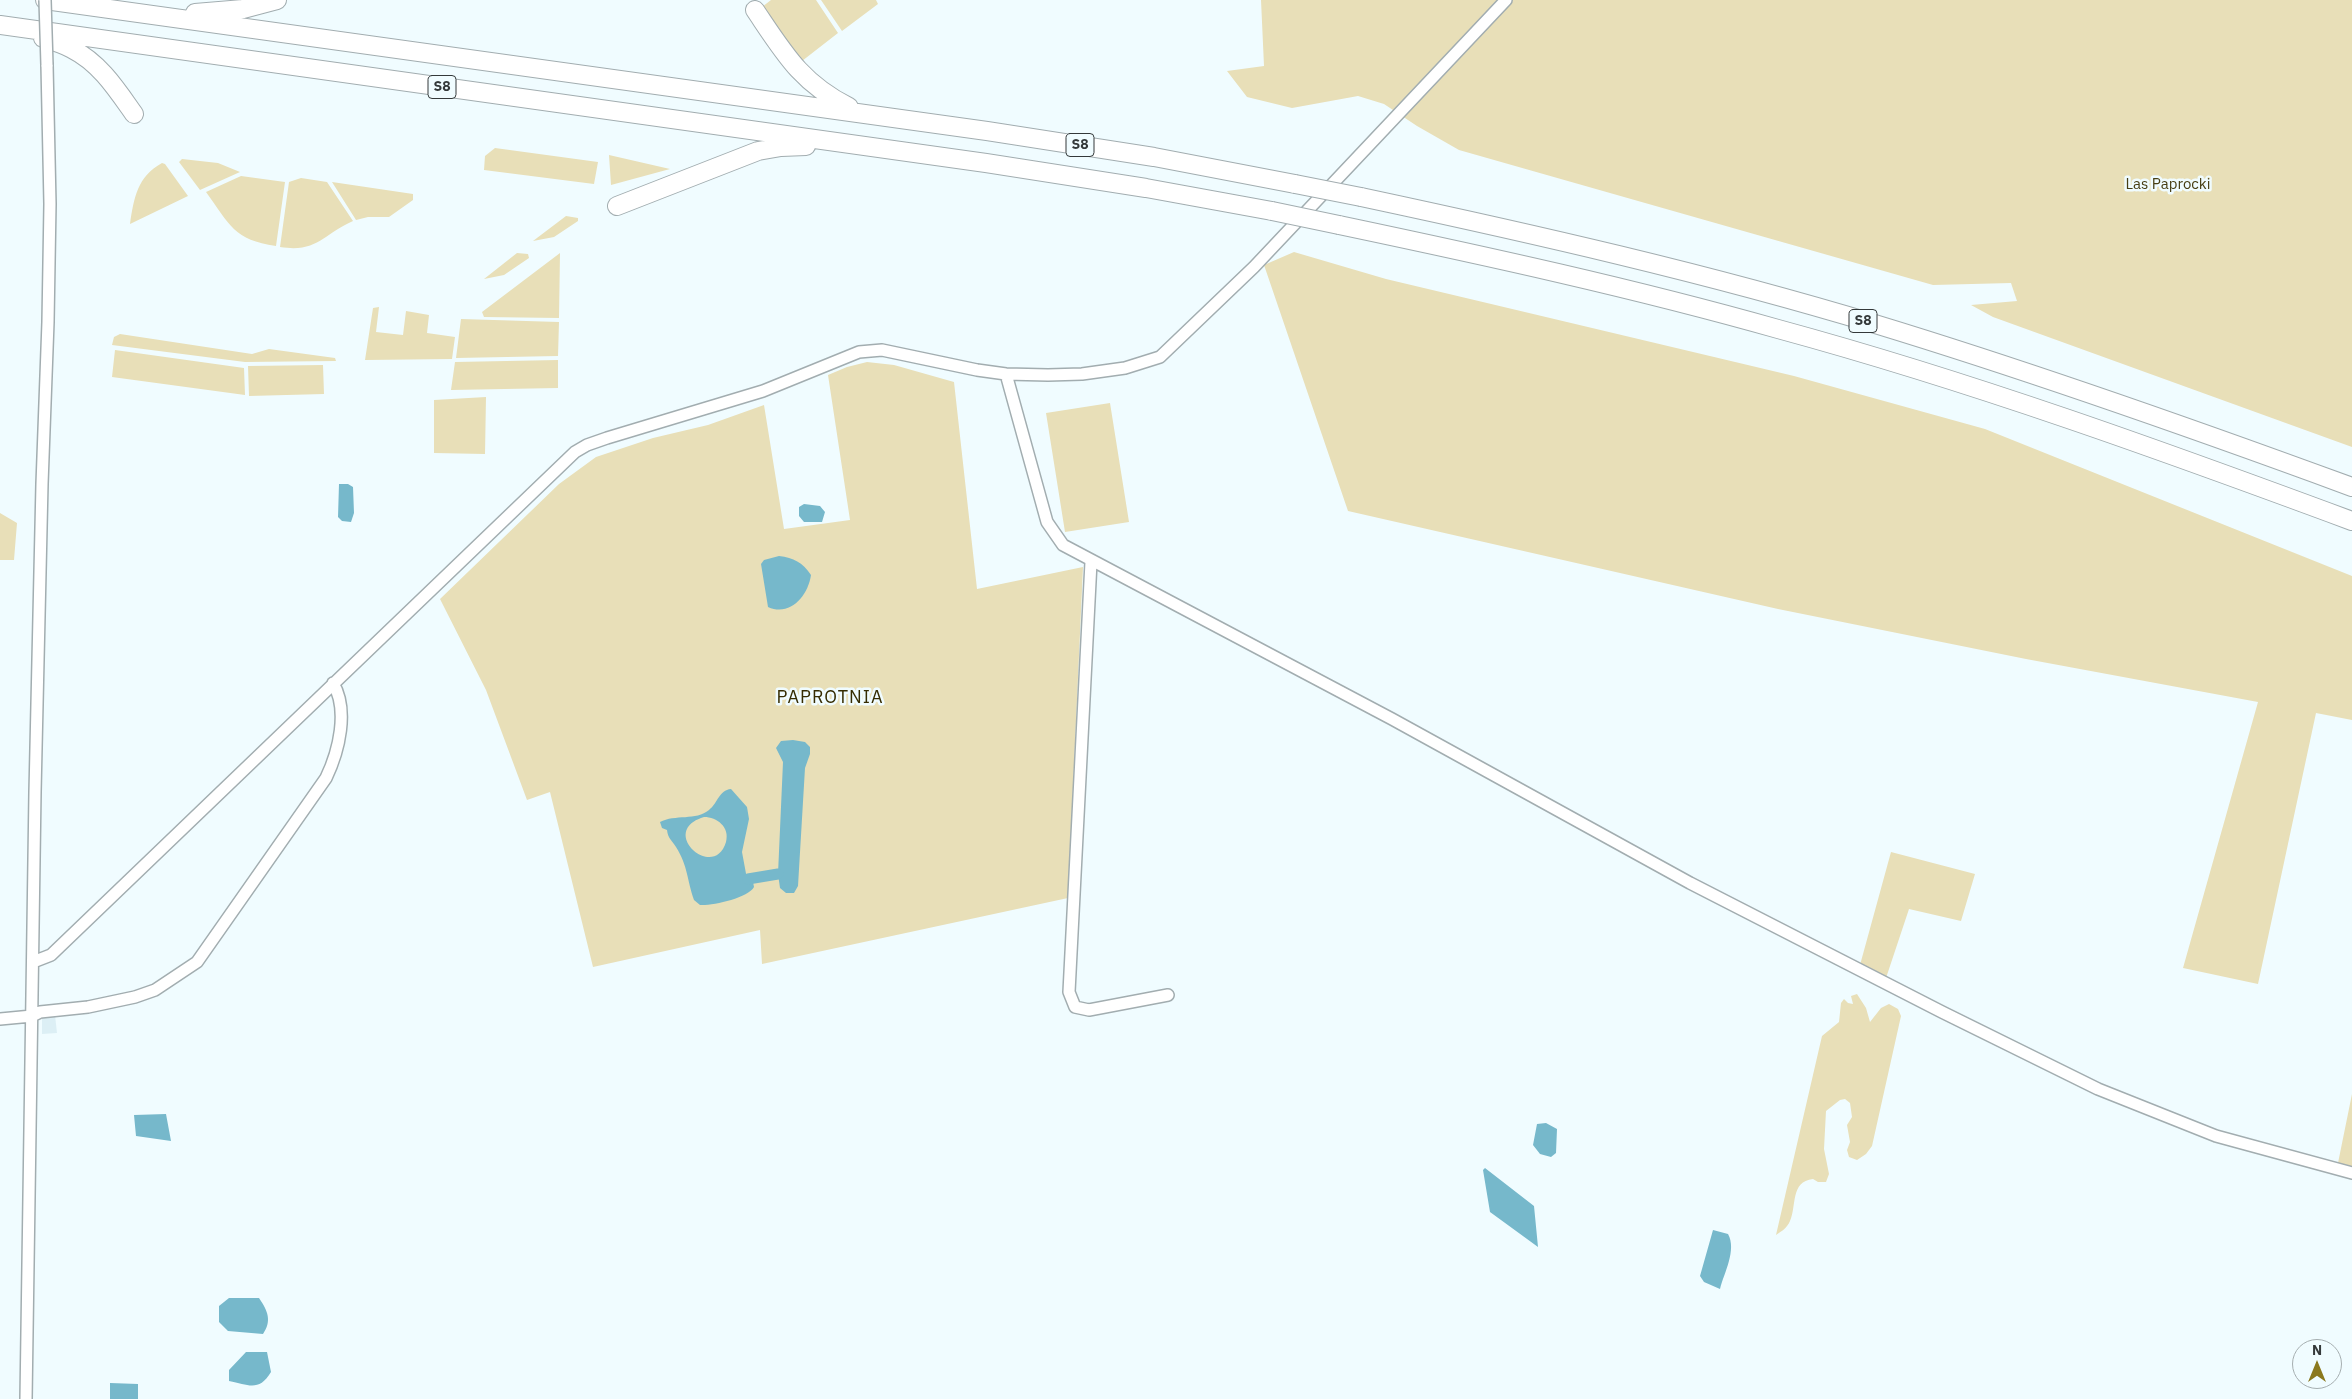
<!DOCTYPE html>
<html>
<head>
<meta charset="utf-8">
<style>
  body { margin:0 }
  #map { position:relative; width:2352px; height:1399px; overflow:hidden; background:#f0fcff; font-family:"IBM Plex Sans",sans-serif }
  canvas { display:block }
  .north { position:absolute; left:2292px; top:1339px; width:50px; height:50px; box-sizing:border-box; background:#f0fcff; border:1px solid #a5aeb0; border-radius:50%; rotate:0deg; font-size:14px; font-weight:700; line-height:20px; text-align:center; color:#34393a }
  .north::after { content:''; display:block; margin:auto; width:18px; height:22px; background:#8b791e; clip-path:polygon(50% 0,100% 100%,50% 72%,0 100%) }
</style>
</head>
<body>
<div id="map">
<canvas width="2352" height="1399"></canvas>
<div class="north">N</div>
</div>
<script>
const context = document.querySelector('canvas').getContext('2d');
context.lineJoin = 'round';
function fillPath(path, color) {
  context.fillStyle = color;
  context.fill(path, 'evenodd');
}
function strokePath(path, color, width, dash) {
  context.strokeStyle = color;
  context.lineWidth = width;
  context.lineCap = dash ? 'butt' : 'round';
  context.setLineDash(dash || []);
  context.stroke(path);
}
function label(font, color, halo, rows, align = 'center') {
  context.font = font + ' "IBM Plex Sans",sans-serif';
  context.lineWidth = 5;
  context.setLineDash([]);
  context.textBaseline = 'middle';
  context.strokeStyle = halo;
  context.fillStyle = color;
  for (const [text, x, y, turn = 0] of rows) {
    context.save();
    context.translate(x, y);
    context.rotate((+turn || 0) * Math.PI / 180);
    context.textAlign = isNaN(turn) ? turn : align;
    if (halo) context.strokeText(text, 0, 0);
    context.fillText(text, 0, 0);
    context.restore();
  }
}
const built = new Path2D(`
  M 55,1015 L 57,1033 L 42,1034 L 42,1018 Z`);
const green = new Path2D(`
  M 771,0 L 816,0 L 838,33 L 802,61 L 762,7 Z
  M 821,0 L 876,0 L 878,4 L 842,31 Z
  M 1261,0 L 2352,0 L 2352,447 L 1993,317 L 1971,305 L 2017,301 L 2011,283 L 1933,285 L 1459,150 L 1417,126 L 1384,104 L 1358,96 L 1292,108 L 1247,97 L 1227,71 L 1264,66 Z
  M 495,148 L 598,162 L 594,184 L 484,170 L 485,156 Z
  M 609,155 L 670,169 L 611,185 Z
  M 182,159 L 218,163 L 240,172 L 200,190 L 179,162 Z
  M 162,163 L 165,164 L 188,196 L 130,224 C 134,198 137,177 162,163 Z
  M 241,176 L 285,182 L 276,246 C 234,240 230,225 206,192 Z
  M 301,178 L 327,182 L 353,221 C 323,234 318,253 280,247 L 289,182 Z
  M 332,182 L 413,194 L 413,200 L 389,217 L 368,217 L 356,220 Z
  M 566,216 L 578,218 L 578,221 L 554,237 L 533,241 Z
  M 1294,252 L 1386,279 L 1794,376 L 1985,429 L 2352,576 L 2352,720 L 2316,713 L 2258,984 L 2183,968 L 2258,702 L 2026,659 L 1778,609 L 1348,511 L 1264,265 Z
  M 517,253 L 528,254 L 529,258 L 504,275 L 484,279 Z
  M 560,253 L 559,318 L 484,317 L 482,312 Z
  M 379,307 L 376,332 L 403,335 L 406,311 L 429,315 L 427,333 L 455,337 L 452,359 L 365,360 L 373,308 Z
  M 461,319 L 559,322 L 558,356 L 456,358 Z
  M 120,334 L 252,354 L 269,349 L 335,358 L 336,361 L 245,362 L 112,345 L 114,337 Z
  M 115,350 L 244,368 L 245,395 L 112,377 Z
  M 558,360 L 558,388 L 451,390 L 455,362 Z
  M 867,362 L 894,365 L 954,382 L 977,589 L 1083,567 L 1068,898 L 762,964 L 760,930 L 593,967 L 550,792 L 527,800 L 486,690 L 440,599 L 559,484 L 596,457 L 653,438 L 708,425 L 764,405 L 784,529 L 850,520 L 828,375 L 847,367 Z
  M 323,365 L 324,394 L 249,396 L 248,366 Z
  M 486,397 L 485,454 L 434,453 L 434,400 Z
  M 1110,403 L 1129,522 L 1065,532 L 1046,413 Z
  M 0,513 L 17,523 L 14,560 L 0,560 Z
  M 1891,852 L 1975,874 L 1961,921 L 1909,909 L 1886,978 L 1860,965 Z
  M 1857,994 L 1866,1008 L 1870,1022 L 1881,1008 L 1889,1004 L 1898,1009 L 1901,1016 L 1872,1146 L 1866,1154 L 1857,1160 L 1849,1157 L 1847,1150 L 1850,1142 L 1847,1125 L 1852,1117 L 1850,1103 L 1845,1099 L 1840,1100 L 1826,1111 L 1824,1149 L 1829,1174 L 1826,1182 L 1818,1182 L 1813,1179 C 1790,1182 1797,1205 1790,1221 C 1787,1228 1782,1231 1776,1235 L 1822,1036 L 1839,1022 L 1841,1003 L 1844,999 L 1848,1003 L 1853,1004 L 1851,996 Z
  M 2352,1094 L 2352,1167 L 2338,1163 Z`);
const water = new Path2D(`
  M 339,484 L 348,484 L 353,487 L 354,513 L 351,522 L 342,521 L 338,517 Z
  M 804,504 L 820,506 L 825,512 L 822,522 L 804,522 L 799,516 L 799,507 Z
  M 779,556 C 794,558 802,562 811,575 C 808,596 790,617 768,607 L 761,564 L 764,560 Z
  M 793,740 L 805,742 L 810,747 L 810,754 L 805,768 L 798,886 L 794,893 L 786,893 L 780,888 L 778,874 L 783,762 L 776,748 L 781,741 Z
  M 731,789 L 747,807 L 749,819 L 742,852 L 747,879 L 753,882 L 754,887 C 748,898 712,906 700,905 L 694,900 C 687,880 688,866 676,847 C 672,840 668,839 667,830 L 662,828 L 660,822 C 675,814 696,821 709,810 C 718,803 719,790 731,789 ZM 704,817 C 717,817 730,827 726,842 C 714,882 657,831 704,817 Z
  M 166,1114 L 171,1141 L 136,1136 L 134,1115 Z
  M 1546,1123 L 1557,1129 L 1556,1153 L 1551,1157 L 1540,1154 L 1533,1145 L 1537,1124 Z
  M 1485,1168 L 1534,1206 L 1538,1247 L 1490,1212 L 1483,1170 Z
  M 1713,1230 L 1728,1234 C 1737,1250 1724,1273 1720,1289 L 1704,1282 L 1700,1276 Z
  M 229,1298 L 259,1298 C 268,1311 272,1321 263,1334 L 228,1331 L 219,1322 L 219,1306 Z
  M 246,1352 L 267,1352 L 271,1372 C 259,1392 249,1385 229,1381 L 229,1370 Z
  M 110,1383 L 138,1384 L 138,1399 L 110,1399 Z`);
const canal = new Path2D(`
  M 748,879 L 778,874`);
const minor = new Path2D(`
  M 1006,374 L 1047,522 L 1063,545 L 1392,719 L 1690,883 L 1942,1012 L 2098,1089 L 2216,1136 L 2352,1173
  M 1091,562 L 1069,992 L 1075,1007 L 1089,1010 L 1168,995
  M 33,962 L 51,955 L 575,452 L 587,445 L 607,438 L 763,391 L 859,352 L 882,350 L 977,370 L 1006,374 L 1048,375 L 1082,374 L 1125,368 L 1160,357 L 1254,267 L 1506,0
  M 0,1019 L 32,1016 L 40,1012 L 88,1007 L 135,997 L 155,990 L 197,962 L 326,778 C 339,751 349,710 333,683
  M 26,1399 L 35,792 L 42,484 L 48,322 L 50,204 L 47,65`);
const highway = new Path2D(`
  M 45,0 L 987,131 L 1154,157 L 1295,184
  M 755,10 C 784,53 801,83 849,107
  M 195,13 L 243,9 L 277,0
  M 0,25 L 986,163 L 1146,188 L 1272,211
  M 43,38 C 53,41 63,44 72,49 C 100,63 117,90 134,114
  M 1361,197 C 1534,234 1706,273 1875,324 C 2036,373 2194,429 2352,487
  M 617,206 L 758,151 L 781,147 L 806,146
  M 1339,225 C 1486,256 1633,288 1778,329 C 1973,382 2163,451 2352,521`);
const minorBridge = new Path2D(`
  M 45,0 L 47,65`);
const highwayBridge = new Path2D(`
  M 1295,184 L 1361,197
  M 1272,211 L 1339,225`);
const shields = [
  [442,87,28],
  [1080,145,28],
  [1863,321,28]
];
const shieldNames = [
  ["S8",442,87],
  ["S8",1080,145],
  ["S8",1863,321]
];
const parkNames = [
  ["Las Paprocki",2168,185]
];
const quarterNames = [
  ["PAPROTNIA",830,698]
];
fillPath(built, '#dceff5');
fillPath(green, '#e8dfb8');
fillPath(water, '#76b8cb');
strokePath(canal, '#76b8cb', 11);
strokePath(minor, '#a2adb0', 14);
strokePath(highway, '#a2adb0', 20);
strokePath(minor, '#fff', 11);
strokePath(highway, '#fff', 18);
strokePath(minorBridge, '#a2adb0', 14, []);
strokePath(highwayBridge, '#a2adb0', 20, []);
strokePath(minorBridge, '#fff', 11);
strokePath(highwayBridge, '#fff', 18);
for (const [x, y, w] of shields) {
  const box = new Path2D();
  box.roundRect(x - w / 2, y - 11.5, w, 23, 4);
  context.fillStyle = '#f0fcff';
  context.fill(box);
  strokePath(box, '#34393a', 1);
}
label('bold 14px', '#34393a', null, shieldNames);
label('15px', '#473e13', '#f0fcff', parkNames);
context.letterSpacing = '1px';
label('18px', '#352c01', '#f0fcff', quarterNames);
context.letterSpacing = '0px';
</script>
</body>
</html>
